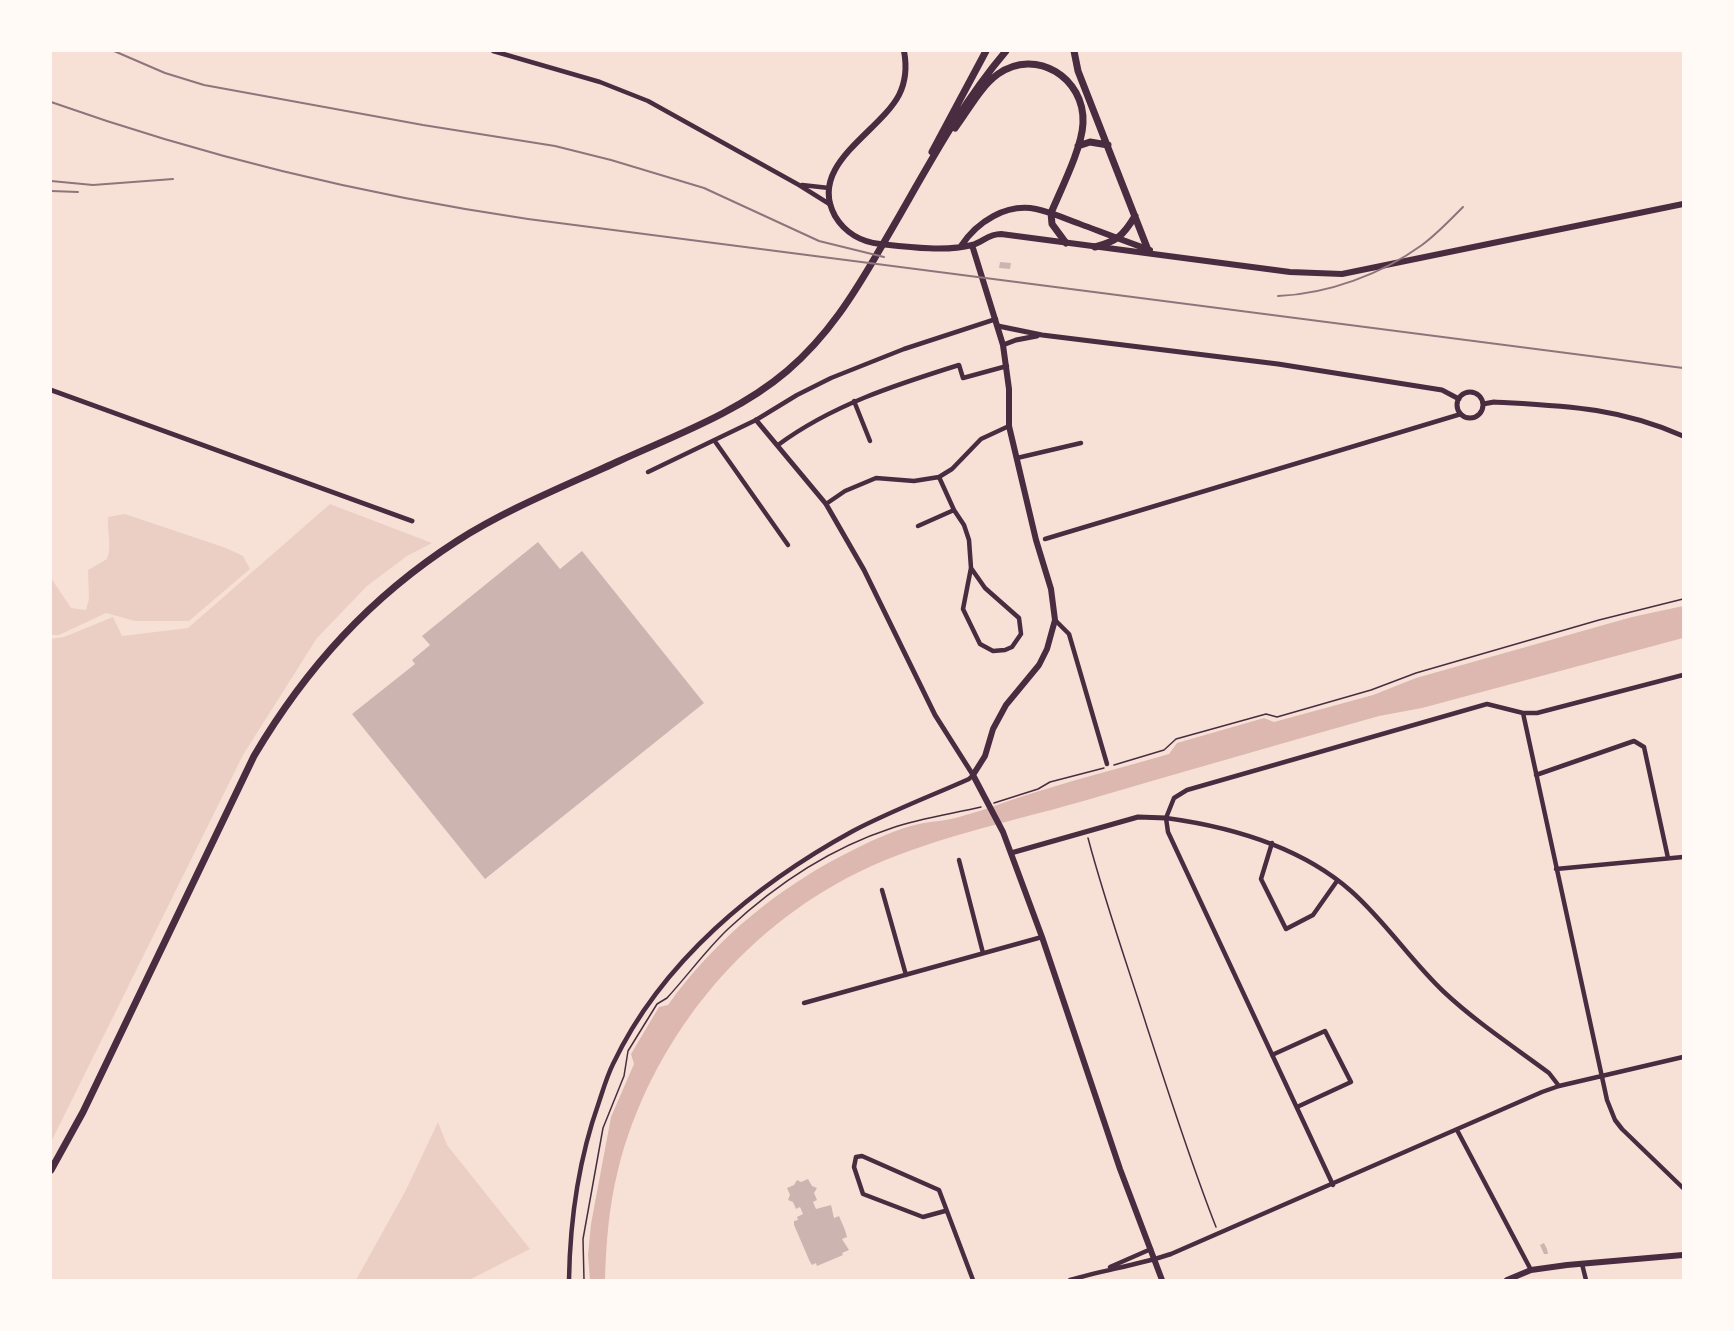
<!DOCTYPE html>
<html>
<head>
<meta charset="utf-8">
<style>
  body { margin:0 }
  #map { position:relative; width:1734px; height:1331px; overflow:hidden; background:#f7e1d7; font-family:"Space Grotesk",sans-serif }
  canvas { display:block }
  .frame { position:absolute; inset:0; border:52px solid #fffaf5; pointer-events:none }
</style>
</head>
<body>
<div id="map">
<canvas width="1734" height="1331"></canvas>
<div class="frame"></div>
</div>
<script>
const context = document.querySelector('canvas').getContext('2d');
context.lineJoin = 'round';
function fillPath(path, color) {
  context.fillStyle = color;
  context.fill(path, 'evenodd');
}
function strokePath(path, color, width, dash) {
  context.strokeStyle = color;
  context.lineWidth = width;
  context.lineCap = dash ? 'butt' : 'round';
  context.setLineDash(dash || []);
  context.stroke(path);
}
const green = new Path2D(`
  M 330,504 L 432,543 L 407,556 L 367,586 L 317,638 L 243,755 L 51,1142 L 51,639 L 64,637 L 113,617 L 122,636 L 188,628 Z
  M 125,514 L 226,548 L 243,556 L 250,569 L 189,621 L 135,621 L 106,613 L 59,635 L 51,635 L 51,578 L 71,608 L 86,610 L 89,599 L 88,570 L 107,559 C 112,545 107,532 108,517 Z
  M 438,1122 L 447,1145 L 530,1249 L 469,1280 L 356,1280 L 406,1190 Z`);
const water = new Path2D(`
  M 1683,606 L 1683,638 L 1422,708 L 1379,716 C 1279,744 1179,773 1080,802 C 1006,823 929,838 859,872 C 740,930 650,1043 618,1170 C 609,1206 606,1243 605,1280 L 590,1280 L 588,1255 L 591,1224 L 611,1117 L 634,1064 L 631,1054 L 659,1007 L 668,1005 C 716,938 781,885 855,849 C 875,839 897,829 919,824 C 932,821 946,821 959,817 C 989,809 1017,797 1046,789 C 1087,776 1128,766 1169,754 L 1177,743 L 1264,718 L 1274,722 L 1373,695 L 1416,678 L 1632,617 Z`);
const building = new Path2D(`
  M 1000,262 L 1011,263 L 1010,269 L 999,268 Z
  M 538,542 L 560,569 L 582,551 L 704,703 L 485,879 L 352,714 L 415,664 L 412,660 L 430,645 L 422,636 Z
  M 808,1179 L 812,1186 L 817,1188 L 814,1193 L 817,1200 L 813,1202 L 816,1209 L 831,1205 L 834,1218 L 839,1216 L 845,1230 L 847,1237 L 842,1239 L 849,1250 L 842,1253 L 843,1255 L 817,1266 L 816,1263 L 812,1265 L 810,1262 L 794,1225 L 794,1221 L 798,1220 L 797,1217 L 803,1214 L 800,1207 L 796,1209 L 793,1202 L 788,1200 L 790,1195 L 787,1188 L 794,1185 L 797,1180 L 801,1182 Z
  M 1544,1243 L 1547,1249 L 1548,1254 L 1544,1254 L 1540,1245 Z`);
const path = new Path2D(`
  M 1114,765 L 1164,750 L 1176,739 L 1266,714 L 1277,717 L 1371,690 L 1416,673 L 1599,620 L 1683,599
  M 994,803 L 1038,789 L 1050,782 L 1104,768
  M 1088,838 C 1105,902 1127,964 1147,1027 C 1169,1094 1190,1161 1216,1227
  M 584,1280 L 583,1239 L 603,1128 L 624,1076 L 628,1051 L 657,1004 L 667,998 C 688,975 706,950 728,929 C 775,885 831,848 892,828 C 921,818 951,814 981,807`);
const minor = new Path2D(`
  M 493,51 L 600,82 L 648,101 L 799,185 L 831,205
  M 802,185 L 829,188
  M 854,401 L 870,441
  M 714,440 L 788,545
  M 778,445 C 832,405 895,385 959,365 L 963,378 L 1007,366
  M 1017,458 L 1081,443
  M 648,472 L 756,420 L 797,395 L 831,378 L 904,349 L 996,319
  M 939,477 L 954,510 L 964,525 L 969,540 L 971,568 L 985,588 L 1019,618 L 1021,634 L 1012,647 L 1005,650 L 993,651 L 980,644 L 963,609 L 971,568
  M 826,504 L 845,491 L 876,478 L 914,481 L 939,477 L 952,469 L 981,439 L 1009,426
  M 918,526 L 954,510
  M 1045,539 L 1461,414
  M 1055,620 L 1069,634 L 1107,764
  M 1523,713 L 1607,1100 L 1615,1120 L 1622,1129 L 1683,1188
  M 1536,775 L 1634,741 L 1644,747 L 1668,858
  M 1166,818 C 1232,827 1300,846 1351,891 C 1385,921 1411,961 1444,992 C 1476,1022 1514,1047 1549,1073 L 1559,1086
  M 1272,843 L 1261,879 L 1286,929 L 1313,915 L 1337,881
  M 959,860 L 983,953
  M 1556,869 L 1683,857
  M 882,890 L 906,975
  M 804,1003 L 1042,937
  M 1272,1055 L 1325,1031 L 1351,1082 L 1297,1107
  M 1457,1130 L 1531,1270
  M 1333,1185 L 1168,832 L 1166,818 L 1174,798 L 1187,790 L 1487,704 L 1523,713 L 1537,713 L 1683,675
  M 945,1211 L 923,1217 L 863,1194 L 854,1167 L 856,1157 L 862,1156 L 939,1190 L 973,1280
  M 1582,1264 L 1586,1280
  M 1110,1267 L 1151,1249
  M 569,1280 C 570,1218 578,1161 599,1102 C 603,1090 607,1076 613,1064 C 662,961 756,884 853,831 C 891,811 931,796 969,779 L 973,775
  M 1070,1280 C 1104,1270 1138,1265 1171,1254 L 1542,1092 L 1559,1086 L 1683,1057`);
const tertiary = new Path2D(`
  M 998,326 L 1042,335 L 1278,364 L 1442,390 L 1459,399
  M 1003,345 L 1016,340 L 1037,336
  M 51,390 L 412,521
  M1457 405a13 13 0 1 1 26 0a13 13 0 1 1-26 0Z
  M 1483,404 L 1494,402 C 1565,406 1617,407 1683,436
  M 756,420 L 826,504 L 864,570 L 935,715 L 973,775
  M 1011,853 L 1138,817 L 1166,818`);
const secondary = new Path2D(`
  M 904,51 C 907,67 906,81 899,95 C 879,133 807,165 835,216 C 845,233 862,242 880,244 C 907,247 946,252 972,245 C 983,242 988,234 1001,234 L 1290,272 L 1342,274 L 1683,204
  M 972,245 L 1003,345 L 1009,389 L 1009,426 L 1036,540 L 1051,589 L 1055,620 L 1047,649 L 1039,665 L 1006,705 L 993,729 L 985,756 L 973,775 L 1003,832 L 1042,937 L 1120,1169 L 1162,1280
  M 961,246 C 977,222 1006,203 1036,209 C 1051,212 1066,219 1080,224 C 1104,233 1127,242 1150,250
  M 1507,1280 L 1531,1270 L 1567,1265 L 1683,1255`);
const primary = new Path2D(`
  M 1074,51 L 1078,71 L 1148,250
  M 955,128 C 968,111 980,87 998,74 C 1036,47 1085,78 1083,123 C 1082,148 1061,189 1051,213 L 1052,224 L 1066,243
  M 1078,146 L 1090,142 L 1108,145
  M 932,152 L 986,51
  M 1095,247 C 1117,241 1123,236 1135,216
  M 51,1170 L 83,1112 L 254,756 C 306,668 370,597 457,541 C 507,509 565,486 619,461 C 676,435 739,412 787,371 C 828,336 854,294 880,249 C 920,182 955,111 1006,51`);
const rail = new Path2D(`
  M 114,51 L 165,73 L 204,85 L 423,125 L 555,146 L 611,160 L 704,188 L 819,241 L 884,257
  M 51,102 C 206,157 365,195 528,219 L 1683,368
  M 51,181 L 93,185 L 173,179
  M 51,191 L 78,192
  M 1278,296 C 1328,294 1382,274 1422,245 C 1437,234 1450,220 1463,207`);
fillPath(green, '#ebcfc5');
fillPath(water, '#dcb8b0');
fillPath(building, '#ccb4b1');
strokePath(path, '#4a2c40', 1.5);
strokePath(minor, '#4a2c40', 4.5);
strokePath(tertiary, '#4a2c40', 5);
strokePath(secondary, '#4a2c40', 6);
strokePath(primary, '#4a2c40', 7);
strokePath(rail, '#8f747c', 2);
</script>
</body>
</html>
